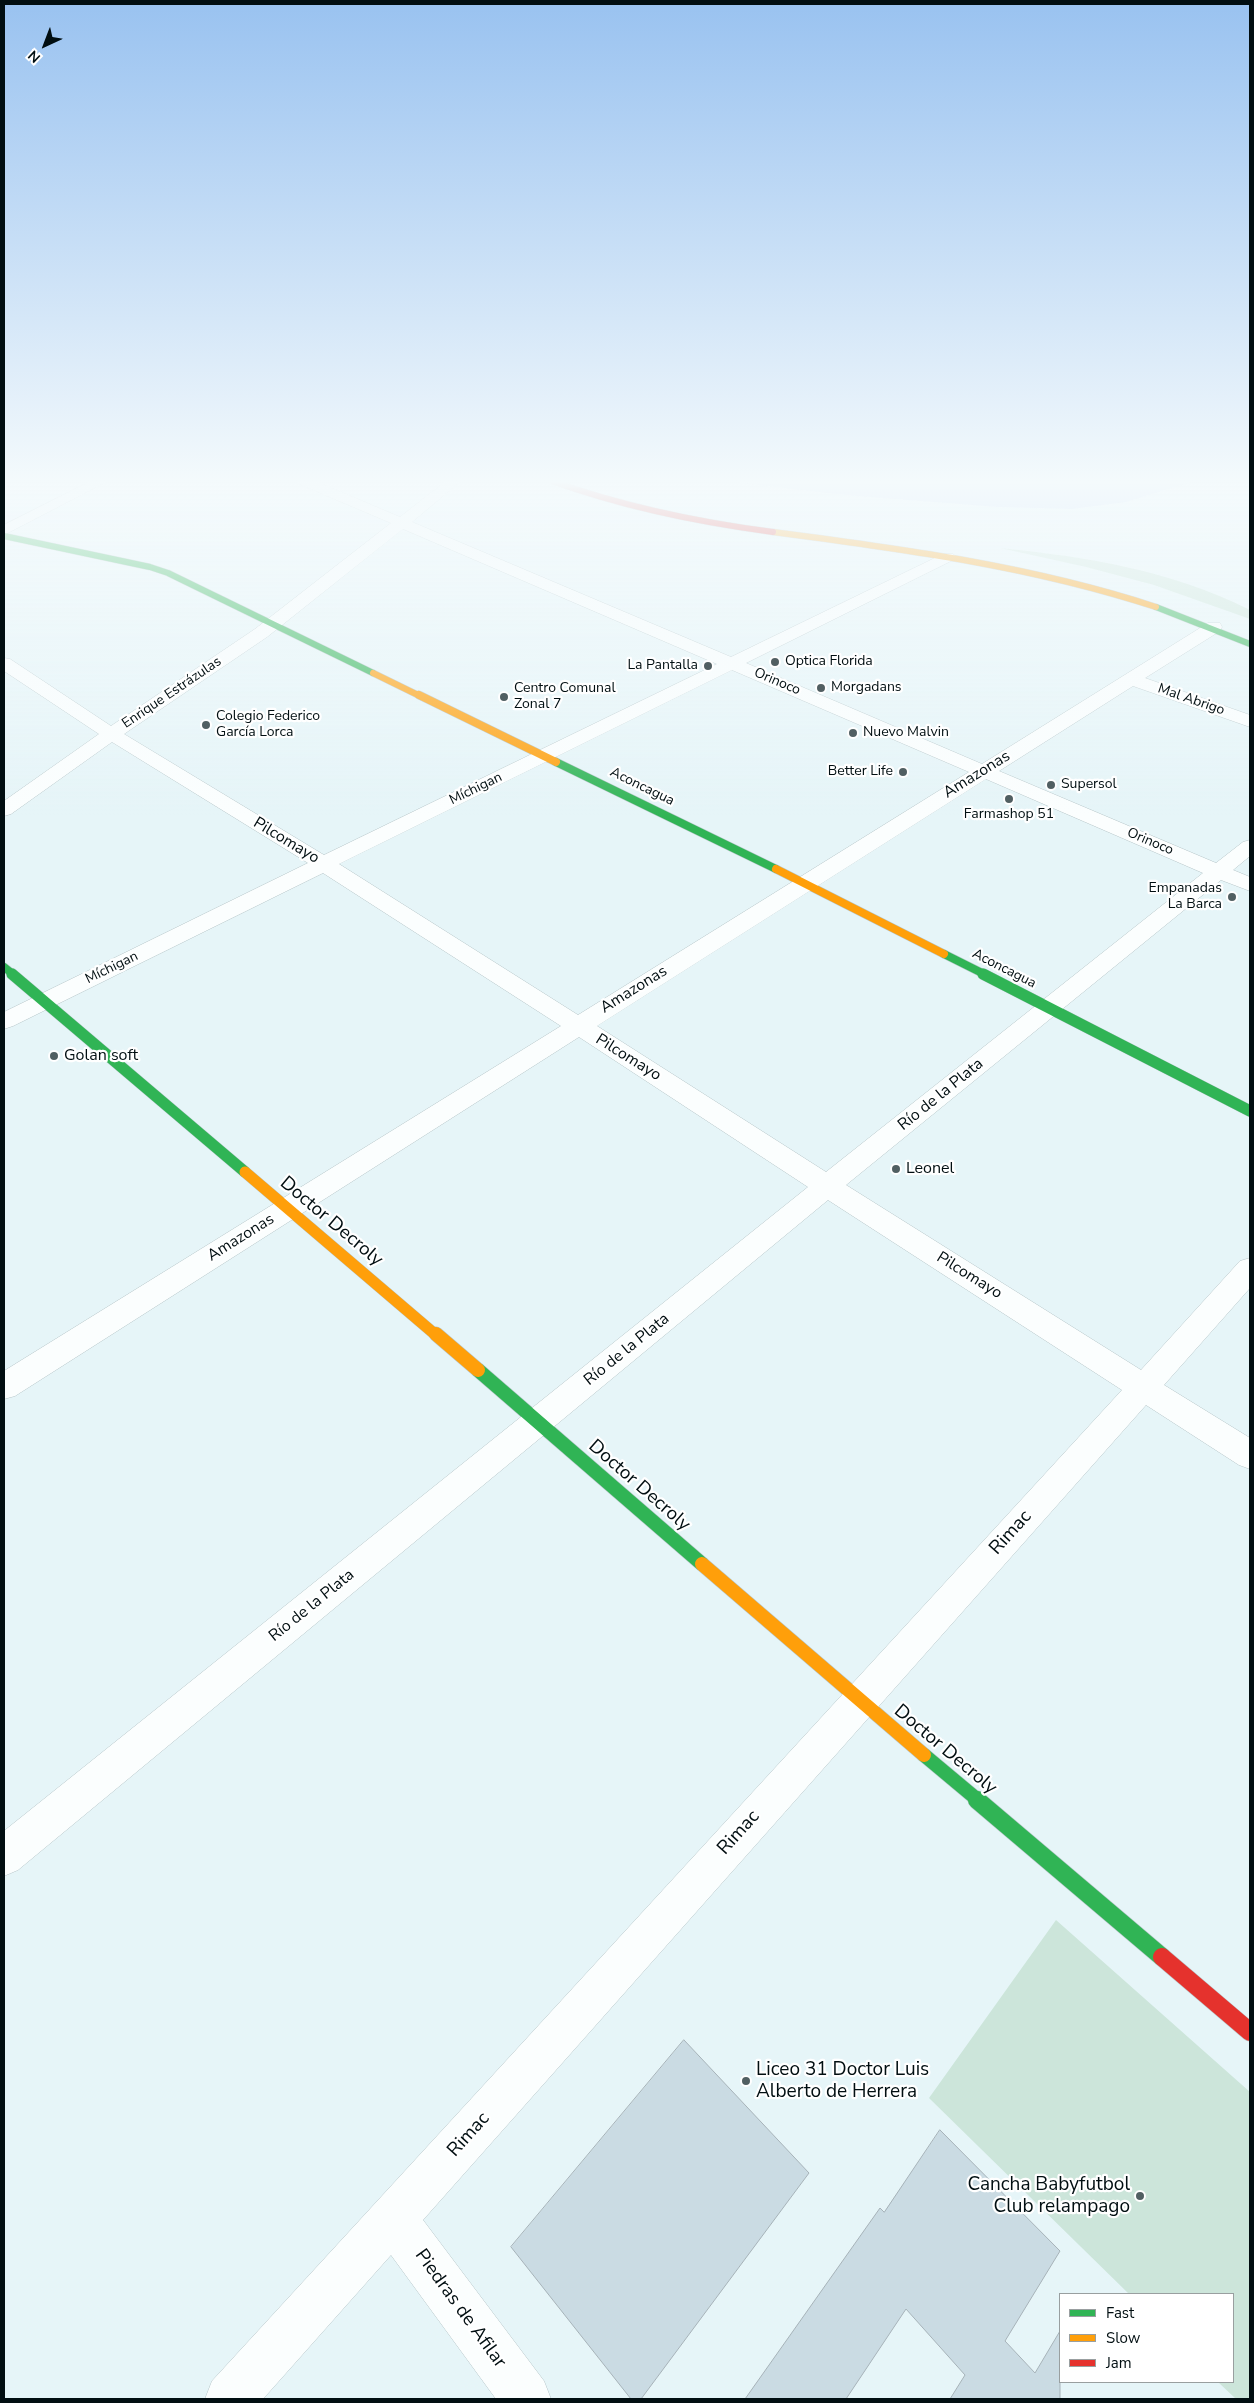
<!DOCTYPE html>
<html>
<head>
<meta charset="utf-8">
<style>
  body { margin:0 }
  #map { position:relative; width:1254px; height:2403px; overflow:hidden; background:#e6f5f8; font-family:"Nunito Sans",sans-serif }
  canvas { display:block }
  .frame { position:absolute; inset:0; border:5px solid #010e11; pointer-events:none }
  .legend { position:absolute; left:1059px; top:2293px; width:175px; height:90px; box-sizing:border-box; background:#fff; border:1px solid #999fa0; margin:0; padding:6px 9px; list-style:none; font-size:15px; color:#010e11 }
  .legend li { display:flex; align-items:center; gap:10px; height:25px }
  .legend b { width:25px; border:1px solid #999fa0 }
  .north { position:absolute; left:20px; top:20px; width:50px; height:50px; -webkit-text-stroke:4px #fff; paint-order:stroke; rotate:223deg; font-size:14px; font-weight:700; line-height:20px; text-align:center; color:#010e11 }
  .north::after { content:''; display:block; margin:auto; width:18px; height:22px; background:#010e11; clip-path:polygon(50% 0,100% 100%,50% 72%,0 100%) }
</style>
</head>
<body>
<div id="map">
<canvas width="1254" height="2403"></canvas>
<div class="frame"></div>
<ul class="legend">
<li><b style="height:6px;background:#30b455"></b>Fast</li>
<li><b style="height:6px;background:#ff9f0a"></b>Slow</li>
<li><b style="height:6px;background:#e5322d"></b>Jam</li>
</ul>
<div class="north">N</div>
</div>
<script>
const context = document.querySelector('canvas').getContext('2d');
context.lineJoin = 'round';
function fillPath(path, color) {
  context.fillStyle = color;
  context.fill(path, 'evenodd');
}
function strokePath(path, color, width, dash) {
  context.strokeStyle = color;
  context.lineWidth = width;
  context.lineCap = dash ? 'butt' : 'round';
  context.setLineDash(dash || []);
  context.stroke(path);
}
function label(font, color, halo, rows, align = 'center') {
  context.font = font + ' "Nunito Sans",sans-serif';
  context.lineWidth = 4.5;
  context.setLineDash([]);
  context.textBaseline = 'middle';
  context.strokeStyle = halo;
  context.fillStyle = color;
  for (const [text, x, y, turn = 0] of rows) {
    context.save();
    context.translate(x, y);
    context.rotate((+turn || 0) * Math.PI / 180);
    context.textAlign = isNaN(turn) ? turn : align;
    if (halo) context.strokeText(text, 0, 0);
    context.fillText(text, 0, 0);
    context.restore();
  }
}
const green = new Path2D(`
  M 1000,548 C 1087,557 1171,570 1250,610 L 1250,619 L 1154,585 L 1086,567 Z
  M 1056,1920 L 1250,2092 L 1250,2399 L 1236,2399 L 1218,2382 L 1233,2382 L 1233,2294 L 1129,2294 L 929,2098 Z`);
const water = new Path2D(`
  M 725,481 L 1195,481 L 1126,502 L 1072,509 L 998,507 L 845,495 Z`);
const building = new Path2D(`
  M 684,2040 L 809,2173 L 641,2399 L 631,2399 L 511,2247 Z
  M 940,2130 L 1060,2251 L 1005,2341 L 1035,2373 L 1060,2331 L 1060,2399 L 950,2399 L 965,2375 L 906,2309 L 846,2399 L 745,2399 L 880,2208 L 884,2212 Z`);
const street = new Path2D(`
  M 91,481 L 108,481 L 4,535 L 4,525 Z
  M 297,481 L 315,481 L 400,517 L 446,481 L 461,481 L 412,522 L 731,657 L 943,554 L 953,554 L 956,557 L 953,560 L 746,663 L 982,764 L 1208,623 L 1220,623 L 1222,627 L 1220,631 L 1145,678 L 1250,715 L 1250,727 L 1133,686 L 999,771 L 1216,863 L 1243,842 L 1250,840 L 1250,856 L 1233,870 L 1250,877 L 1250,891 L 1221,880 L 846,1185 L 1141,1370 L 1240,1261 L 1250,1258 L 1250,1288 L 1164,1385 L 1250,1438 L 1250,1469 L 1239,1465 L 1146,1405 L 423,2220 L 544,2381 L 551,2399 L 496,2399 L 391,2255 L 263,2399 L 205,2399 L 212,2381 L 1122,1390 L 828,1200 L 18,1870 L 4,1876 L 4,1831 L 808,1187 L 579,1037 L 15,1396 L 4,1399 L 4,1371 L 561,1026 L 323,873 L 13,1026 L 4,1029 L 4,1012 L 308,863 L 112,742 L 11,814 L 4,816 L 4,801 L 99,734 L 4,671 L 4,658 L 10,659 L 111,726 L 255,629 L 391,523 L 299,484 ZM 403,529 L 717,664 L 324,855 L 124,734 L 267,637 ZM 732,670 L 969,772 L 578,1015 L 339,864 ZM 986,779 L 1203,873 L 826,1172 L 597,1026 Z`);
const fastFar4 = new Path2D(`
  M 4,536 L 150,567 L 168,573 L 373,673
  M 1156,607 L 1250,644`);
const fastFar3 = new Path2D(`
  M 556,762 L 776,869
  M 944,954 L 986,975
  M 4,967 L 14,975`);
const fastFar2 = new Path2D(`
  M 12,974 L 245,1172
  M 983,974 L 1250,1111`);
const fastFar1 = new Path2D(`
  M 478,1370 L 702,1564
  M 924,1755 L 979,1801`);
const fast = new Path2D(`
  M 977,1800 L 1162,1957`);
const slowFar3 = new Path2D(`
  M 773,532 C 903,549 1031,566 1156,607
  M 373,673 L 422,697`);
const slowFar2 = new Path2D(`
  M 419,695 L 556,762
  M 776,869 L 944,954`);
const slowFar1 = new Path2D(`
  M 245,1172 L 437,1336`);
const slow = new Path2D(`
  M 436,1334 L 478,1370
  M 702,1564 L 924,1755`);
const jamFar1 = new Path2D(`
  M 552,481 C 624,507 697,522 773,532`);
const jam = new Path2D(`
  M 1162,1957 L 1250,2032`);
const markers = [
  [775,662,5,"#515f62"],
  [708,666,5,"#515f62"],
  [821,688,5,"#515f62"],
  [504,697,5,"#515f62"],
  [206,725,5,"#515f62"],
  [853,733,5,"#515f62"],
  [903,772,5,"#515f62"],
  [1051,785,5,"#515f62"],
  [1009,799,5,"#515f62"],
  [1232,897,5,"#515f62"],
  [54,1056,5,"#515f62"],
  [896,1169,5,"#515f62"],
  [746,2081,5,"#515f62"],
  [1140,2196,5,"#515f62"]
];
const farPoinames = [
  ["Optica Florida",785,662],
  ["La Pantalla",698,666,"right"],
  ["Morgadans",831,688],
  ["Centro Comunal",514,689],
  ["Zonal 7",514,705],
  ["Colegio Federico",216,717],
  ["García Lorca",216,733],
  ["Nuevo Malvin",863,733],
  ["Better Life",893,772,"right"],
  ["Supersol",1061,785],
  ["Farmashop 51",1009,815,"center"],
  ["Empanadas",1222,889,"right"],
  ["La Barca",1222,905,"right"]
];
const farStreetnames = [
  ["Orinoco",777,682,23],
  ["Enrique Estrázulas",172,693,-34],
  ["Mal Abrigo",1191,700,19],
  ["Aconcagua",642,787,26],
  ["Míchigan",476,789,-26],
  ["Orinoco",1150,842,23],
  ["Míchigan",112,968,-26],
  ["Aconcagua",1004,969,27]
];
const streetNames = [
  ["Amazonas",977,775,-32],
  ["Pilcomayo",286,841,31],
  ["Amazonas",634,990,-32],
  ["Pilcomayo",628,1058,32],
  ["Río de la Plata",941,1095,-39],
  ["Amazonas",241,1238,-32],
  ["Pilcomayo",969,1276,32],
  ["Río de la Plata",627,1350,-39],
  ["Río de la Plata",312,1606,-39]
];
const poiNames = [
  ["Golan soft",64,1056],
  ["Leonel",906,1169]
];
const nearStreetnames = [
  ["Doctor Decroly",331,1222,40],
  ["Doctor Decroly",639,1486,41],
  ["Rimac",1011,1533,-48],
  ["Doctor Decroly",945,1750,40],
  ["Rimac",739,1833,-48],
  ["Rimac",469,2135,-48],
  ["Piedras de Afilar",460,2309,54]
];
const nearPoinames = [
  ["Liceo 31 Doctor Luis",756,2070],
  ["Alberto de Herrera",756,2092],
  ["Cancha Babyfutbol",1130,2185,"right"],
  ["Club relampago",1130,2207,"right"]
];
fillPath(green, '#cce5da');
fillPath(water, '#c4d8fc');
fillPath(building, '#cadbe3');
strokePath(building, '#a6b2b8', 1);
strokePath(street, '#b6c5c8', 1);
strokePath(fastFar4, '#b6c5c8', 7);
strokePath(fastFar3, '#b6c5c8', 9);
strokePath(fastFar2, '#b6c5c8', 12);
strokePath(fastFar1, '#b6c5c8', 15);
strokePath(fast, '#b6c5c8', 19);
strokePath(slowFar3, '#b6c5c8', 7);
strokePath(slowFar2, '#b6c5c8', 9);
strokePath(slowFar1, '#b6c5c8', 12);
strokePath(slow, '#b6c5c8', 15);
strokePath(jamFar1, '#b6c5c8', 7);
strokePath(jam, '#b6c5c8', 19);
fillPath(street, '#fbfefe');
strokePath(fastFar4, '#30b455', 6);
strokePath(fastFar3, '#30b455', 8);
strokePath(fastFar2, '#30b455', 11);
strokePath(fastFar1, '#30b455', 14);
strokePath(fast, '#30b455', 18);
strokePath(slowFar3, '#ff9f0a', 6);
strokePath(slowFar2, '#ff9f0a', 8);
strokePath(slowFar1, '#ff9f0a', 11);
strokePath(slow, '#ff9f0a', 14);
strokePath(jamFar1, '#e5322d', 6);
strokePath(jam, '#e5322d', 18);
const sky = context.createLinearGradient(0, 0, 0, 817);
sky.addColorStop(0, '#99c2f0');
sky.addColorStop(0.59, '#f4fafc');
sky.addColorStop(1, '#f4fafc00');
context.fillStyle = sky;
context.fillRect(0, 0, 1254, 817);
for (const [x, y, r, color] of markers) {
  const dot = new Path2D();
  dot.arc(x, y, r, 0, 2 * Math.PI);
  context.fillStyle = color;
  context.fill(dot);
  strokePath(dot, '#fff', 2);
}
label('14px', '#010e11', '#fff', farPoinames, 'left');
label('14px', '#010e11', '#fff', farStreetnames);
label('16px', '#010e11', '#fff', streetNames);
label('16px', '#010e11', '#fff', poiNames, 'left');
label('19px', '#010e11', '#fff', nearStreetnames);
label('19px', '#010e11', '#fff', nearPoinames, 'left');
</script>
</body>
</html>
